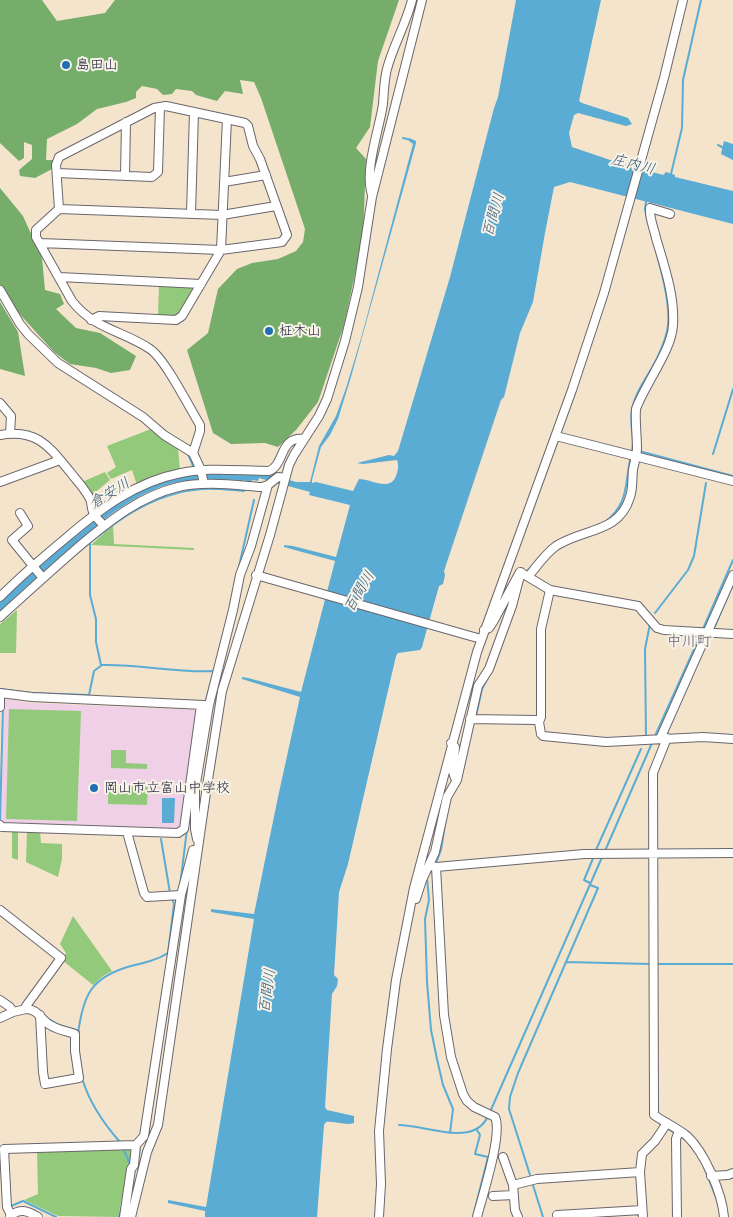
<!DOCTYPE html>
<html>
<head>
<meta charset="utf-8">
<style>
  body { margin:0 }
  canvas { display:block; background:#f3e4cb }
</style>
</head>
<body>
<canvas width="733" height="1217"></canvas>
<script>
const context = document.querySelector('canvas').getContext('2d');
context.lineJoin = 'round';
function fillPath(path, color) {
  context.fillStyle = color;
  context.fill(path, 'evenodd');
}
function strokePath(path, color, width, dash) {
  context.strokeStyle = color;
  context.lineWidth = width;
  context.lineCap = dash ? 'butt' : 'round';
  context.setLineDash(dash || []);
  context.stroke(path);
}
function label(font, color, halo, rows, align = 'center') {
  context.font = font + ' Pangolin,"Klee One",sans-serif';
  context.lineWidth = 4;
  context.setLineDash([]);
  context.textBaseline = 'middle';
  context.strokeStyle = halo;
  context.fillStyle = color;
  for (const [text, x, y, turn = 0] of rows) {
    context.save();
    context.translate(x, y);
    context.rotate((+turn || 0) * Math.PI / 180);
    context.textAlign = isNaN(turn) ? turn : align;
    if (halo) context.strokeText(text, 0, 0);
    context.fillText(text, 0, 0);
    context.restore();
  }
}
const built = new Path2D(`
  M 6,699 L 30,703 L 195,710 L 197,713 L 181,827 L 178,830 L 158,830 L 157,827 L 4,823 L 1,820 L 4,701 Z`);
const green = new Path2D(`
  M 159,284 L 194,286 L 195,289 C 182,312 186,317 158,316 Z
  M 151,429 L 161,438 L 178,448 L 180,470 L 154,477 L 137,485 L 132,470 L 111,479 L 107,473 L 116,467 L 107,446 Z
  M 105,472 L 110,480 L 92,495 L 82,482 Z
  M 113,525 L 114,544 L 194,548 L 194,550 L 91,545 Z
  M 17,610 L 16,653 L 0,653 L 0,624 Z
  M 9,709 L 81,711 L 77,821 L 6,819 Z
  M 111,750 L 126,750 L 126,763 L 147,764 L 147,769 L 111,768 Z
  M 108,786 L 148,787 L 147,805 L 108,804 Z
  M 12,830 L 18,830 L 18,860 L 12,858 Z
  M 27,831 L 40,831 L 41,843 L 62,844 L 62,859 L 58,877 L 26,862 Z
  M 73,916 L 112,971 L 103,976 L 93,985 L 62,960 L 66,953 L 60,944 Z
  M 134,1149 L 132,1164 L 128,1168 L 118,1217 L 58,1216 L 24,1200 L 38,1194 L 37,1151 Z`);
const forest = new Path2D(`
  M 0,0 L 42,0 L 57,21 L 105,13 L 115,0 L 399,0 L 378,61 L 370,127 L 356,148 L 366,159 L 363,237 L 344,325 L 318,402 L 296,430 L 278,447 L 265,443 L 231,444 L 213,433 L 187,350 L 208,333 L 218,289 L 237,269 L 252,263 L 278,259 L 296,251 L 303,242 L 305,229 L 261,98 L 254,82 L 240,80 L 243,94 L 225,91 L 217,101 L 196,95 L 192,91 L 176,89 L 172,94 L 163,95 L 157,89 L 142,86 L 136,92 L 136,98 L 126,102 L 97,109 L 77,124 L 47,139 L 46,160 L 54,160 L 52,169 L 35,178 L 20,176 L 19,170 L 32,159 L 32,145 L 24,142 L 24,158 L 19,161 L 0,143 Z
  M 0,188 L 23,216 L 42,258 L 45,290 L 60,294 L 64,304 L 56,309 L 76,328 L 100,333 L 136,356 L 130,370 L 111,373 L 96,368 L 70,364 L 54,352 L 16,310 L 0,285 Z
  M 0,302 L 18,332 L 25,376 L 0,369 Z`);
const water = new Path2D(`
  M 516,0 L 601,0 L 579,101 L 582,103 L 628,118 L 632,124 L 626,126 L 578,113 L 574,115 L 569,133 L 572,147 L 616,162 L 663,175 L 666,172 L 675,175 L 675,177 L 733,191 L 733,224 L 570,182 L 554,187 L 545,233 L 533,302 L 520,333 L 504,397 L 501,400 L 444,571 L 445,575 L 443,584 L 439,586 L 422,647 L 420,650 L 398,653 L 396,656 L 348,864 L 339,892 L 334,975 L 338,979 L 337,986 L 332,994 L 325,1107 L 327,1110 L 354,1116 L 354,1123 C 345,1126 335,1121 326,1122 L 324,1125 L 317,1217 L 205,1217 L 205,1211 L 168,1203 L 168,1200 L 206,1207 L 254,919 L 211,912 L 211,909 L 254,914 L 278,797 L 300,697 L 242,679 L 242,677 L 248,678 L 301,692 L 335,561 L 284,547 L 284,545 L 293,546 L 336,557 L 350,505 L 309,495 L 310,492 L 259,478 L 258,481 L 252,480 L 252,482 L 246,482 L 245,480 L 239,482 L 239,480 C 216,479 193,478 170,484 C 148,490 124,504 106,518 C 101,522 97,527 92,531 C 60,556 30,583 0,611 L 0,601 L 45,561 L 116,503 L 155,482 L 198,473 L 266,473 L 296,482 L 310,482 L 319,446 L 336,416 L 346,388 L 362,335 L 413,144 L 409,141 L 409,138 L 416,141 L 416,143 L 351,377 L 338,419 L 330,435 L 321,447 L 312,480 L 312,483 L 316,482 L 353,491 L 359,479 C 371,479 390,492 396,476 C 398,471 399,465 397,460 L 363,464 L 357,463 L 389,455 L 394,456 L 398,451 L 450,277 L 494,108 L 498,97 Z
  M 724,141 L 733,144 L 733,160 L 721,154 Z
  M 162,798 L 175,798 L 174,823 L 162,823 Z`);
const stream = new Path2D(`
  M 403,138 L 411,140
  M 718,145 L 724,148
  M 671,174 L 682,128 L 683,80 L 701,0
  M 646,202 L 645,209 L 647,219
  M 632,451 C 635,438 629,424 632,409 C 636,389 651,373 659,354 C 663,345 667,335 668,325 C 671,298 656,253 649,226
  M 639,451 L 733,476
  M 188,454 L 194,468
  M 713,454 L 733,389
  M 605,522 C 628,504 625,487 630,460
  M 90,544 L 90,595 L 96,619 L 96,642 L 101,665
  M 63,565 C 104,531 145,493 202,489 C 216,488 230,490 244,491
  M 238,571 L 254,500
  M 527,571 L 533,565
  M 655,613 L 688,570 L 694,556 L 706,483
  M 715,626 L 733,584
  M 703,629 L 733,560
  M 0,689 L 31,693 L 89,695 L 94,671 L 102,665 C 140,664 176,673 213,671
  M 206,700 L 218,656
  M 476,716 L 482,689 L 492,670
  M 666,735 L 694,671
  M 655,736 L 700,636
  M 646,737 L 645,649 L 650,624
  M 2,822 L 0,821 L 3,707
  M 161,839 L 170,893
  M 596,850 L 641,749
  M 605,851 L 652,743
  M 436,863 L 441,850 L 446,818
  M 430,872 L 427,878 L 429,900 L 425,919 L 427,982 L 431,1030 L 437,1059 L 443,1085 L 453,1109 L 450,1133
  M 590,883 L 584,880 L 594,856
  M 180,886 L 187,829
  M 566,962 L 651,964
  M 656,964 L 733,964
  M 47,1018 L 59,1025 L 79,1031
  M 78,1034 C 83,995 91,977 131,966 C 144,963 157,960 168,953 L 174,904 L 172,898
  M 82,1078 C 89,1102 104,1124 120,1142
  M 490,1112 L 603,855
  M 651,1117 L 663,1126
  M 399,1125 C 426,1125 474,1148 488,1116
  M 667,1128 L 676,1134
  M 680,1136 L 688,1142
  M 124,1150 L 129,1162
  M 139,1155 L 140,1145
  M 703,1165 L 717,1200
  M 531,1178 L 509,1109 L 510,1097 L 518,1073 L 598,888 L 590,885
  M 532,1182 L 543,1217
  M 11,1206 L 23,1201 L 56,1217
  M 119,1217 L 122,1205
  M 473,1217 L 488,1157 L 475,1154 L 480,1135 L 477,1130`);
const minor = new Path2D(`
  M 57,173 L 152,177 L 158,172 L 160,107
  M 125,176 L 126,122
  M 224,182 L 266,175
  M 372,195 C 364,169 379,131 383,104 C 384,92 384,80 387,69 C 393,46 406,24 412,0
  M 191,214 L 194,112
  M 40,243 L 221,250 L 282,242 L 287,235 L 260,159 L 253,146 L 248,126 L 245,123 L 166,106 L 154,108 L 59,157 L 56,165 L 59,209
  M 59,277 L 201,284
  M 0,290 L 20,324 L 28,334 L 58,363 L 143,417 L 164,435 L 193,453 L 201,470 L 204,484
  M 91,320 L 99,316 L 176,320 L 182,316 L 221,250 L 227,119
  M 0,403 L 11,416 L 10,434
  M 0,435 C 38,428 50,448 71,473 C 77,481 85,489 90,499 C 92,503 91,509 94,514 C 96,518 101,522 104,526
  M 556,436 L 733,481
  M 193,453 L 200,431 L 200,425 C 189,407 165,359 150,349 C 122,330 95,330 72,301 L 36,237 L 36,230 L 59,209 L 222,215 L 276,206
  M 0,482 L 60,460
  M 20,513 L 28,526 L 12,540 L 42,577
  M 256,575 L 481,639
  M 528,577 C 537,566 545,554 556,546 C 583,528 619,534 630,497 C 633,489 632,479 633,470 C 634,463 637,455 637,448 C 637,435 635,422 636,409 C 645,384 672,350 673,325 C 675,296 664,265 656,238 C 654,228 649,218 650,208 L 670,214
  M 0,597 C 21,576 43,557 66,538 C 100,509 135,482 181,473 C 209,467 240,471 269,471 C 285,465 279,436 304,439
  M 0,617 C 28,592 55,567 83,543 C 112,519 141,496 178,487 C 205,481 234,485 262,487 L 268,485 L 278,477 L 285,478
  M 484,630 L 489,628 L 493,622 L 520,572 L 550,590 L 638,606 L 657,628 L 664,630 L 733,634
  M 0,693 L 32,697 L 204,705
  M 0,707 L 0,693
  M 470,719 L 536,720 L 539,722 L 541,734 L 543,736 L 606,742 L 703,737 L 733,739
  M 539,722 L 541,717 L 541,629 L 550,590
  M 667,738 L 653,773 L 654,1115 C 664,1122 677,1128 687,1136 C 705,1153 722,1193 724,1217
  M 660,739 L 733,575
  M 451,743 L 455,747 L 453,772 L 455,778
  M 0,825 L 2,827 L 178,833 L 184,829 L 201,705
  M 127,832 L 144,893 L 147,897 L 181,895
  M 197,839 L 195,829 L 195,789 L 209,705 L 233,610 L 240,575 L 251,546 L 268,485
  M 431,866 L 436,867 L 584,854 L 733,853
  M 436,867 L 444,1015 L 451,1057 L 463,1094 L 467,1101 L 474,1107 L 495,1117 C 503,1134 482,1197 477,1217
  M 416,899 L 422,880 L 435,852 L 447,797 L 457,780 L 478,686 L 489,669 L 512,606 L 521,572
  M 0,910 L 61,958 L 26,1006 L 26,1009 L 13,1012 L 0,1018
  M 0,1000 L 10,1007 L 13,1012
  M 26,1009 C 38,1009 41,1020 50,1025 C 58,1030 66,1031 75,1034 L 75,1051 L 79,1078 L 45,1084 L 43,1072 L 40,1015
  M 503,1157 L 513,1185
  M 640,1172 L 643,1217
  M 711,1176 L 728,1175 L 733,1173
  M 493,1196 L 514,1195
  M 11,1215 L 7,1207 L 4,1149 L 136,1145
  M 557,1215 L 642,1210
  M 10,1217 C 19,1207 28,1211 38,1217
  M 124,1217 L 131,1169 L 134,1165 L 136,1145 L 144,1136 L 181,895 L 193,850
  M 131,1217 L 147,1152 L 158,1125 L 207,786 L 222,691 L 270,535 L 289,465 L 294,455 L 319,416 L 327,399 L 345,341 L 358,287 L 372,197 L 422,0
  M 379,1217 L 381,1184 L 379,1131 L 387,1049 L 396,980 L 414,888 L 477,652 L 572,390 L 604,293 L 664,78 L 683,0
  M 518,1217 L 515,1210 L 513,1185 L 537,1179 L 640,1172 L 642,1154 L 655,1141 L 667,1123
  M 677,1217 L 676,1139 L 679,1131`);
const markers = [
  [66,65,5,"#1f6fb2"],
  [269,331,5,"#1f6fb2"],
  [94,788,5,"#1f6fb2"]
];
const poiNames = [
  ["島田山",76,65],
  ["柾木山",279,331],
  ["岡山市立富山中学校",104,788]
];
const waterNames = [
  ["庄内川",633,165,14],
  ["百間川",494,215,-74],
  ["倉安川",110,494,-32],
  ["百間川",360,592,-59],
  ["百間川",268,991,-82]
];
const neighbourhoodNames = [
  ["中川町",689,642]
];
fillPath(built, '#efd0e6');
fillPath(green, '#93c97a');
fillPath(forest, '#76ad6a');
fillPath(water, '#5aacd5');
strokePath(stream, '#5aacd5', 2);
strokePath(minor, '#6b666d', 10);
strokePath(minor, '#fff', 8);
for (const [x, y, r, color] of markers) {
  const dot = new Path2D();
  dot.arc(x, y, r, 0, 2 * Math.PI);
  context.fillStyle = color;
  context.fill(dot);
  strokePath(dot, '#f7f3e8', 2);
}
label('14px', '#22223b', '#f7f3e8', poiNames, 'left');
label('italic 15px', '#385979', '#f7f3e8', waterNames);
label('15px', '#5c5270', '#f7f3e8', neighbourhoodNames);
</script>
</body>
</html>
